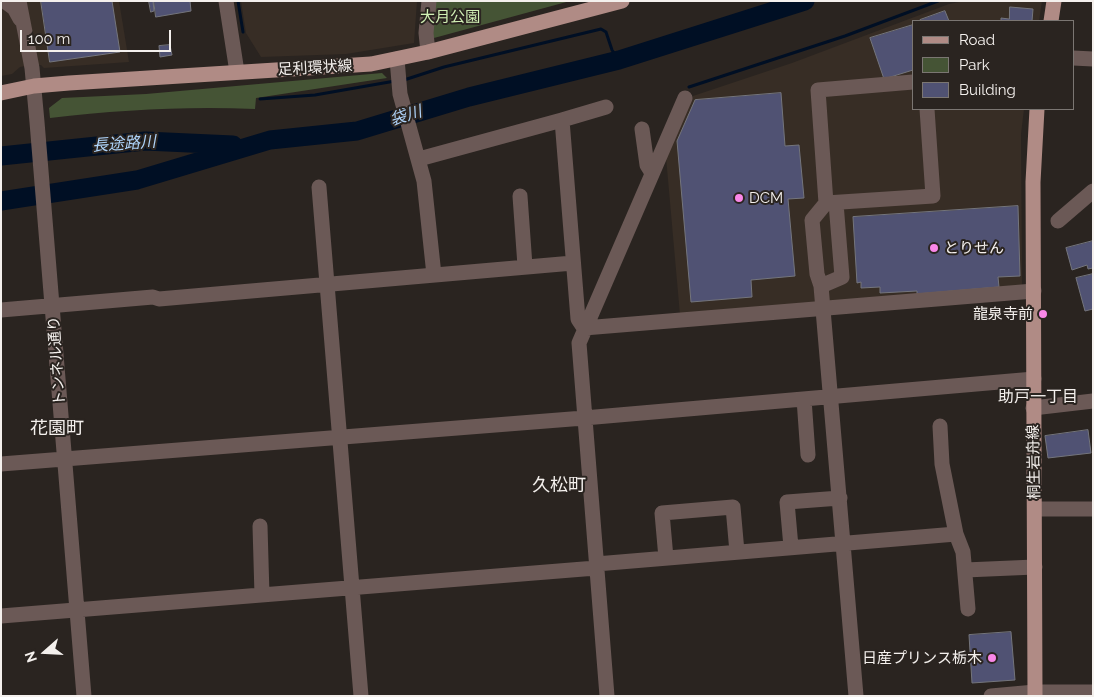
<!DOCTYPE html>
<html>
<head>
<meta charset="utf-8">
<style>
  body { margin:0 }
  #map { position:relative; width:1094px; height:697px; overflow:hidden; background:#2a2420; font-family:Raleway,sans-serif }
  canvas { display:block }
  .frame { position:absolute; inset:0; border:2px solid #f4f0ed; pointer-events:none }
  .legend { position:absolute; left:912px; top:20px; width:162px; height:90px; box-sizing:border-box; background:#2a2420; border:1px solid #7b7672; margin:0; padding:6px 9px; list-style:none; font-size:15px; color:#f4f0ed }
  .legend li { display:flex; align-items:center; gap:10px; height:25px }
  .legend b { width:25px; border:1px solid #7b7672 }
  .north { position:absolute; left:20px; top:627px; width:50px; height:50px; -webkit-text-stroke:4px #2a2420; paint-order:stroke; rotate:251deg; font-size:14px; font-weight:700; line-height:20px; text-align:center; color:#f4f0ed }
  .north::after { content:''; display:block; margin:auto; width:18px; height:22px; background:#f4f0ed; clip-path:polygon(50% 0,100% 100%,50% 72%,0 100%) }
  .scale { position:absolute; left:20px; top:30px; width:151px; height:22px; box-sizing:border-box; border:2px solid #f4f0ed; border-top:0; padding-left:6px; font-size:15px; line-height:18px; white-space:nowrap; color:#f4f0ed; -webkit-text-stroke:4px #2a2420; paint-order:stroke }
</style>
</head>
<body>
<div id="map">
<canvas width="1094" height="697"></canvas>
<div class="frame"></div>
<ul class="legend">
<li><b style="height:6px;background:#b08b85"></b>Road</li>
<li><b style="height:14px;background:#455435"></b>Park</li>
<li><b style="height:14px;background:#505273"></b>Building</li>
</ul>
<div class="north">N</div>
<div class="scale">100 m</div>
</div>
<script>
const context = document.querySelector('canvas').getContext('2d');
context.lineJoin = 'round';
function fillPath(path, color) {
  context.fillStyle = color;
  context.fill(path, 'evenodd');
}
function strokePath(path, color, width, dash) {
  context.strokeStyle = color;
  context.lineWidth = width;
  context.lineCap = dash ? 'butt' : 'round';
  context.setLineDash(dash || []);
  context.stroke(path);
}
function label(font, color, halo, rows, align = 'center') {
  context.font = font + ' Raleway,"Noto Sans JP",sans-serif';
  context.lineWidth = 4;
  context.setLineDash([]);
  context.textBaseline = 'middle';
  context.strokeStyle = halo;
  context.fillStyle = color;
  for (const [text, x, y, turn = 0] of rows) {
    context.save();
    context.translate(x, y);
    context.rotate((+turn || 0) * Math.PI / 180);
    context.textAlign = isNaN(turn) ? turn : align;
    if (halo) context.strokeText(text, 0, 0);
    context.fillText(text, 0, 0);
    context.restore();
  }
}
const built = new Path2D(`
  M 1,1 L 119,1 L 129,62 L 44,68 L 41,65 L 31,65 L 20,67 L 12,74 L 1,76 Z
  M 241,1 L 417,1 L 414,43 L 346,54 L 261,57 L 246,33 Z
  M 965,1 L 1042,1 L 1039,21 L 913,21 L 913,109 L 1024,109 L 1021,134 L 1022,287 L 680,315 L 666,157 L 693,96 L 792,63 L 949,4 Z`);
const green = new Path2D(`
  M 434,1 L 570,1 L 434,38 L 430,34 Z
  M 382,73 L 387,78 L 256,98 L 255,109 C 186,106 119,110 50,118 L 49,108 L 62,98 L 146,94 Z`);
const stream = new Path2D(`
  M 238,1 L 243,32
  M 404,80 L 444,67 L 601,29 L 606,32 L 612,50 L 619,60
  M 689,87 L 845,36 L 938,1
  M 260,99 L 315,95 L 395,81`);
const river = new Path2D(`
  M 1,156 L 145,141 L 233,145
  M 1,201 L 137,180 L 270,140 L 357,131 L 469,97 L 619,60 L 805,1`);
const building = new Path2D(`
  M 41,1 L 112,1 L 120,52 L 50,62 Z
  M 149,1 L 153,1 L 154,11 L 151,12 Z
  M 154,1 L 190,1 L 191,11 L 156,17 Z
  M 1010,7 L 1033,9 L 1032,21 L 1001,21 L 1001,18 L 1009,19 Z
  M 945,11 L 949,21 L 920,21 L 920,20 Z
  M 913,25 L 913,70 L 884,79 L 870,38 Z
  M 170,45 L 172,55 L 160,57 L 159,46 Z
  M 781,93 L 785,146 L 799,145 L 804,198 L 788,199 L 795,276 L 751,280 L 752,297 L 691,302 L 677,141 L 695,100 Z
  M 1018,206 L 1020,276 L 998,277 L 999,287 L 917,294 L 917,291 L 880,293 L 880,287 L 861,288 L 861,282 L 857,283 L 853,217 Z
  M 1093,241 L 1093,268 L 1088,269 L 1087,265 L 1072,270 L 1066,248 Z
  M 1093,274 L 1093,309 L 1085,311 L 1076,278 Z
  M 1088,430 L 1091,453 L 1048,458 L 1045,436 Z
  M 1011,632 L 1015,680 L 972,683 L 969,635 Z`);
const minor = new Path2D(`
  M 4,1 L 14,8 L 20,19
  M 19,1 L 32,68 L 37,122 L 84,696
  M 226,1 L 237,72
  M 428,52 L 426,33 L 429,1
  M 1073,58 L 1093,59
  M 397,59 L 400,94 L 424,181 L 434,275
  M 562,120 L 606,107
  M 642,129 L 647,165 L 652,173
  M 419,159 L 562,120 L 578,319 L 584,328 L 1034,291
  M 319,187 L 361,696
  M 520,196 L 525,266
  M 826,203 L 933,196 L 927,109
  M 1058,221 L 1093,191
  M 821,286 L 842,277 L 836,203
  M 1,310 L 153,297 L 159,299 L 573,263
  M 804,399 L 808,455
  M 1033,408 L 1093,401
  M 940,426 L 942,464 L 956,534 L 963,552 L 968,609
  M 1,464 L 584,418 L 1034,379
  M 1035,509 L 1093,509
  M 260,526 L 262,595
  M 791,547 L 787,502 L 840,498
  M 666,558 L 662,513 L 733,507 L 737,552
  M 596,564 L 956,534
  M 965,570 L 1035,567
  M 1,616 L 596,568
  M 607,696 L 579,343 L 685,98
  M 856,696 L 821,286 L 817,274 L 812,220 L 826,203 L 818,90 L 913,82
  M 991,696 L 1035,692 L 1093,692`);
const major = new Path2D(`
  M 1051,21 L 1054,1
  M 1,93 L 34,86 L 69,83 L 371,64 L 428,52 L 622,1
  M 1035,696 L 1033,182 L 1037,109`);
const markers = [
  [739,198,5,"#f987e8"],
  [934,248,5,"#f987e8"],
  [1043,314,5,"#f987e8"],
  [992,658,5,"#f987e8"]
];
const parkNames = [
  ["大月公園",450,17]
];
const streetNames = [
  ["足利環状線",315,68,-3],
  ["トンネル通り",57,361,-94],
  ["桐生岩舟線",1034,462,-91]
];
const poiNames = [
  ["DCM",749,198],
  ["とりせん",944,248],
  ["龍泉寺前",1033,314,"right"],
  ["日産プリンス栃木",982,658,"right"]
];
const waterNames = [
  ["袋川",406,116,-17],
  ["長途路川",124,144,-4]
];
const neighbourhoodNames = [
  ["助戸一丁目",1038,397]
];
const quarterNames = [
  ["花園町",57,429],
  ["久松町",559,486]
];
fillPath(built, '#372d25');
fillPath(green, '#455435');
strokePath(stream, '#000f24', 3);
strokePath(river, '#000f24', 19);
fillPath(building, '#505273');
strokePath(building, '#74757c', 1);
strokePath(minor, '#6b5956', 15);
strokePath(major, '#b08b85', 15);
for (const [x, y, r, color] of markers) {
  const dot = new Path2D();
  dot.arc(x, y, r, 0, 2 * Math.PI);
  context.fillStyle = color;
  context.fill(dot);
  strokePath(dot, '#2a2420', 2);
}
label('15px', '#d1efb4', '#2a2420', parkNames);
label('15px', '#f4f0ed', '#2a2420', streetNames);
label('15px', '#f4f0ed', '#2a2420', poiNames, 'left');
label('italic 16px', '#add2f8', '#2a2420', waterNames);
label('16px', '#f4f0ed', '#2a2420', neighbourhoodNames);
label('18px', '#f4f0ed', '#2a2420', quarterNames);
</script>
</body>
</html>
